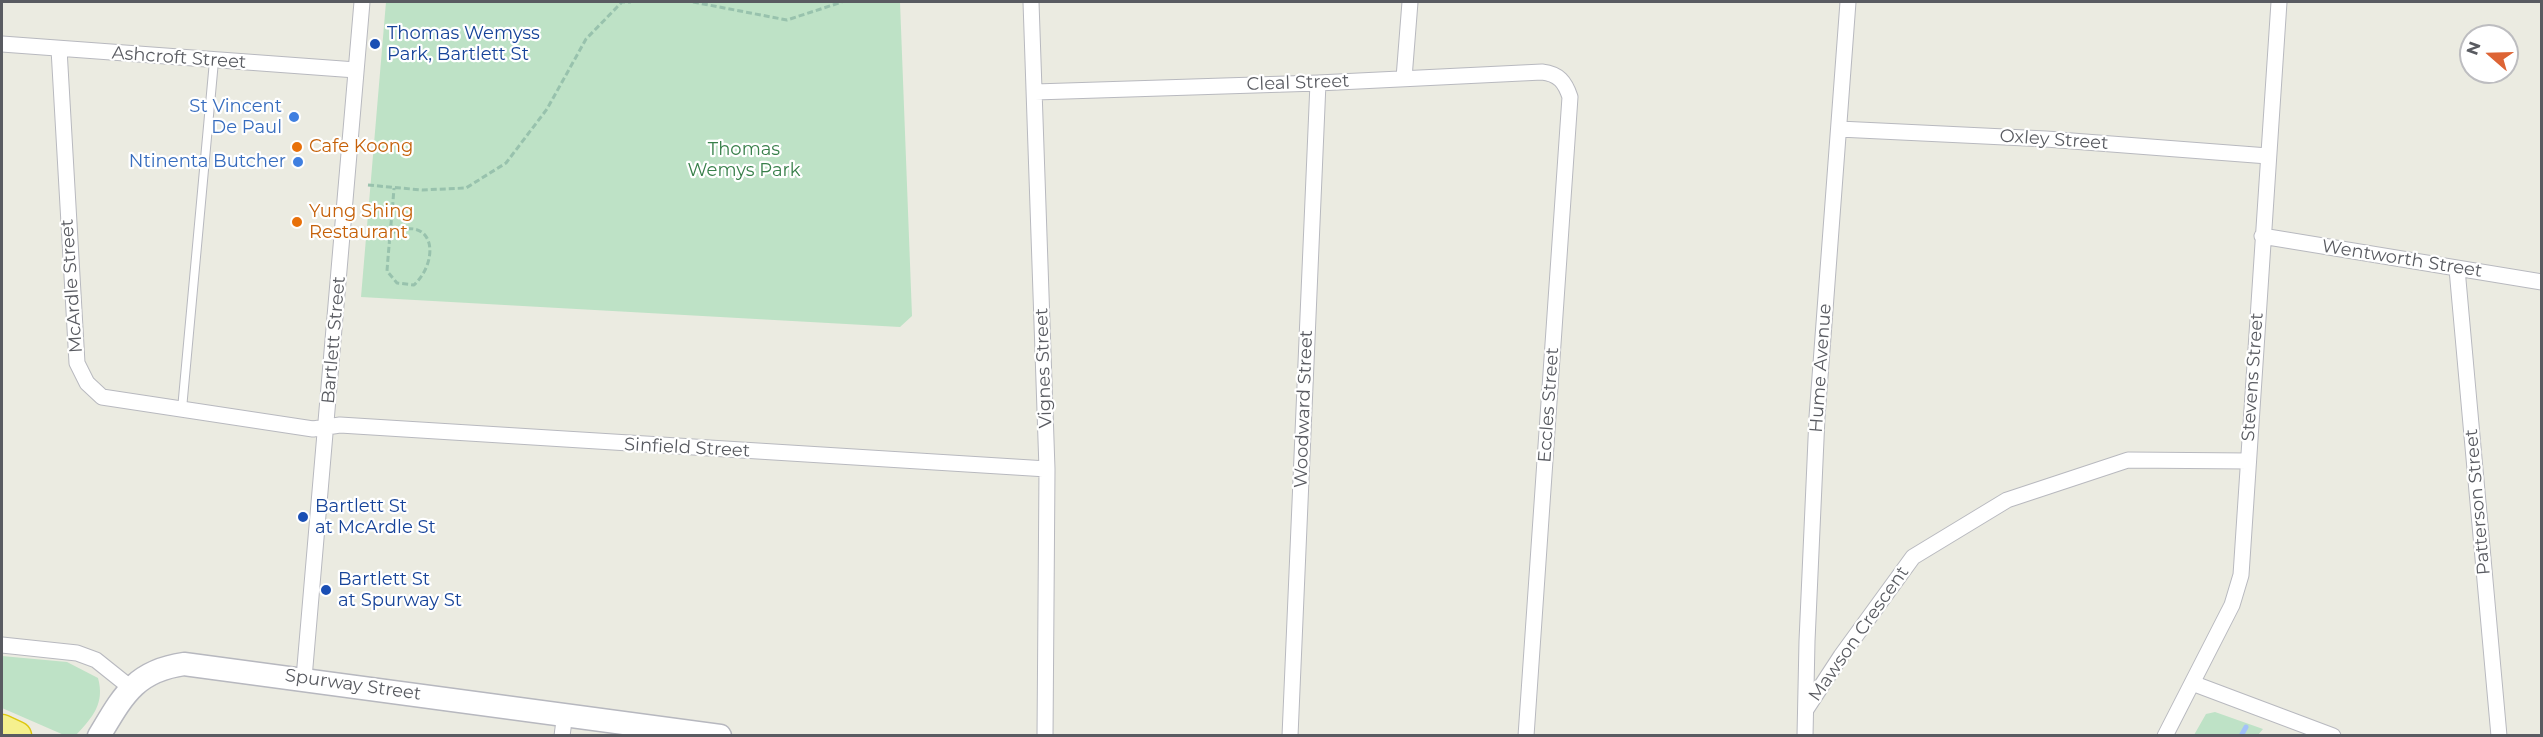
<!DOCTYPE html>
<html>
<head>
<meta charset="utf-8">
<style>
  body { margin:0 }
  #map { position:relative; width:2543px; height:737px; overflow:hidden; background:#ebebe1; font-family:Montserrat,sans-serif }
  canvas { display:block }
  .frame { position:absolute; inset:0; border:3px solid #595b61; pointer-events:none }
  .north { position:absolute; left:2459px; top:24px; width:60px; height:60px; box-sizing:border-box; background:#fff; border:2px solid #bdbdc0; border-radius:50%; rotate:290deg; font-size:16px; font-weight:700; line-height:24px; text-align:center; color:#595b61 }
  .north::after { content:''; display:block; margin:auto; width:21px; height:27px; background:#dd6435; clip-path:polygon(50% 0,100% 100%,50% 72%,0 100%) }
</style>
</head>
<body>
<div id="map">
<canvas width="2543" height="737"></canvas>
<div class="frame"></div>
<div class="north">N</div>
</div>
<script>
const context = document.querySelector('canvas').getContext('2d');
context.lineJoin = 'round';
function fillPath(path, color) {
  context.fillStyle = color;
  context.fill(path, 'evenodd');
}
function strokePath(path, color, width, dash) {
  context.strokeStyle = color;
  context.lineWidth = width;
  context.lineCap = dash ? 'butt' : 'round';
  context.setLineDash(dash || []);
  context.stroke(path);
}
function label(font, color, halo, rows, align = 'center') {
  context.font = font + ' Montserrat,sans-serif';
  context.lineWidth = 4.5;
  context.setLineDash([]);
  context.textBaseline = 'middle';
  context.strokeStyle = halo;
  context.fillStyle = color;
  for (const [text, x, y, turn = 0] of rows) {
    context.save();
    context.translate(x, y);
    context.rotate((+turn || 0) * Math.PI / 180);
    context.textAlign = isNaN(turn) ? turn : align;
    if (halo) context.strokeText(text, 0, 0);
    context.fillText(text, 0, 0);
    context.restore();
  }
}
const green = new Path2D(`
  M 386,2 L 900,2 L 912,316 L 900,327 L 361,297 Z
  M 2,656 L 67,662 L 98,678 C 105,703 93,717 76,735 L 64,735 L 2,708 Z
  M 2215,712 L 2263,729 L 2258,735 L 2194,735 L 2206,714 Z`);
const stream = new Path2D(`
  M 2241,736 L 2246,727`);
const path = new Path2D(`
  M 693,2 L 787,20 L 842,2
  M 368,185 L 422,190 L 466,188 L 506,163 L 547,109 L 586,39 L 622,2 L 631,2
  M 390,234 C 434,213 441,259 414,285 L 397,283 L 387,271 C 389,243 392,216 394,188`);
const lane = new Path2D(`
  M 182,409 L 214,61`);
const street = new Path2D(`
  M 1031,2 L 1047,469 L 1045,736
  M 2,44 L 356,70
  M 59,49 L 77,363 L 87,383 L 102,397 L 313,429 L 340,425 L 1047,469
  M 1404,78 L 1410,2
  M 1035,92 L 1318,83 L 1542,72 C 1559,74 1565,82 1570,97 L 1526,736
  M 1839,129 L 2046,139 L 2268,156
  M 2262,236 L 2542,282
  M 2457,269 L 2499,736
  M 2,645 L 77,653 L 96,660 L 131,688
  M 304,678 L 362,2
  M 2192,683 L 2333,736
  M 1807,708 L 1841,656 L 1913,557 L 2007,500 L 2128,460 L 2248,461
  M 562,736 L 565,713
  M 1290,736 L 1318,83
  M 1805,736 L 1807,641 L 1817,417 L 1848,2
  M 2165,736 L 2232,605 L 2241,575 L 2279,2`);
const secondary = new Path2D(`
  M 99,736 C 123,696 135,671 184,664 L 720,736`);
const highway = new Path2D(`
  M 2,729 L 17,736`);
const markers = [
  [375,44,6,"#1a4fb4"],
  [294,117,6,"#3f7fe0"],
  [297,147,6,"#e8710a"],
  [298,162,6,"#3f7fe0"],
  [297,222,6,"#e8710a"],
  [303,517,6,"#1a4fb4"],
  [326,590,6,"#1a4fb4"]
];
const transitNames = [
  ["Thomas Wemyss",387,34],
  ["Park, Bartlett St",387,55],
  ["Bartlett St",315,507],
  ["at McArdle St",315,528],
  ["Bartlett St",338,580],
  ["at Spurway St",338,601]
];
const streetNames = [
  ["Ashcroft Street",179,58,4],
  ["Cleal Street",1298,83,-2],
  ["Oxley Street",2054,140,4],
  ["Wentworth Street",2402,259,9],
  ["McArdle Street",72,286,-94],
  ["Bartlett Street",334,340,-85],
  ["Vignes Street",1044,368,-92],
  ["Hume Avenue",1821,368,-86],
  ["Stevens Street",2253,377,-86],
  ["Eccles Street",1549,405,-86],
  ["Woodward Street",1304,409,-88],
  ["Sinfield Street",687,448,3],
  ["Patterson Street",2478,502,-95],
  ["Mawson Crescent",1859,634,-55],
  ["Spurway Street",353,685,8]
];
const shopNames = [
  ["St Vincent",282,107],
  ["De Paul",282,128],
  ["Ntinenta Butcher",286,162]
];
const foodNames = [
  ["Cafe Koong",309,147],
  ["Yung Shing",309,212],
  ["Restaurant",309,233]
];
const parkNames = [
  ["Thomas",744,150],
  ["Wemys Park",744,171]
];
fillPath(green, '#bee2c6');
strokePath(stream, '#a3c2f9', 5);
strokePath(lane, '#b8b9bf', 10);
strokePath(street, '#b8b9bf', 17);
strokePath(secondary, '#b7b8bf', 25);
strokePath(highway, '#dec70f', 31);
strokePath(path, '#98c2ad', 3, [6, 3]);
strokePath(lane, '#fff', 8);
strokePath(street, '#fff', 15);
strokePath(secondary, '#fff', 22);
strokePath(highway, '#f5f08e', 28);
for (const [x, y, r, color] of markers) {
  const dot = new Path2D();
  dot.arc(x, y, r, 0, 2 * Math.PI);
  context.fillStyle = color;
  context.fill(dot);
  strokePath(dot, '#fff', 2);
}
label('18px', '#164399', '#fff', transitNames, 'left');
label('18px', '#595b61', '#fff', streetNames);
label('18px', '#366cbe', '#fff', shopNames, 'right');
label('18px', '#c56008', '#fff', foodNames, 'left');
label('18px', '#39804b', '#fff', parkNames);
</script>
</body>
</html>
